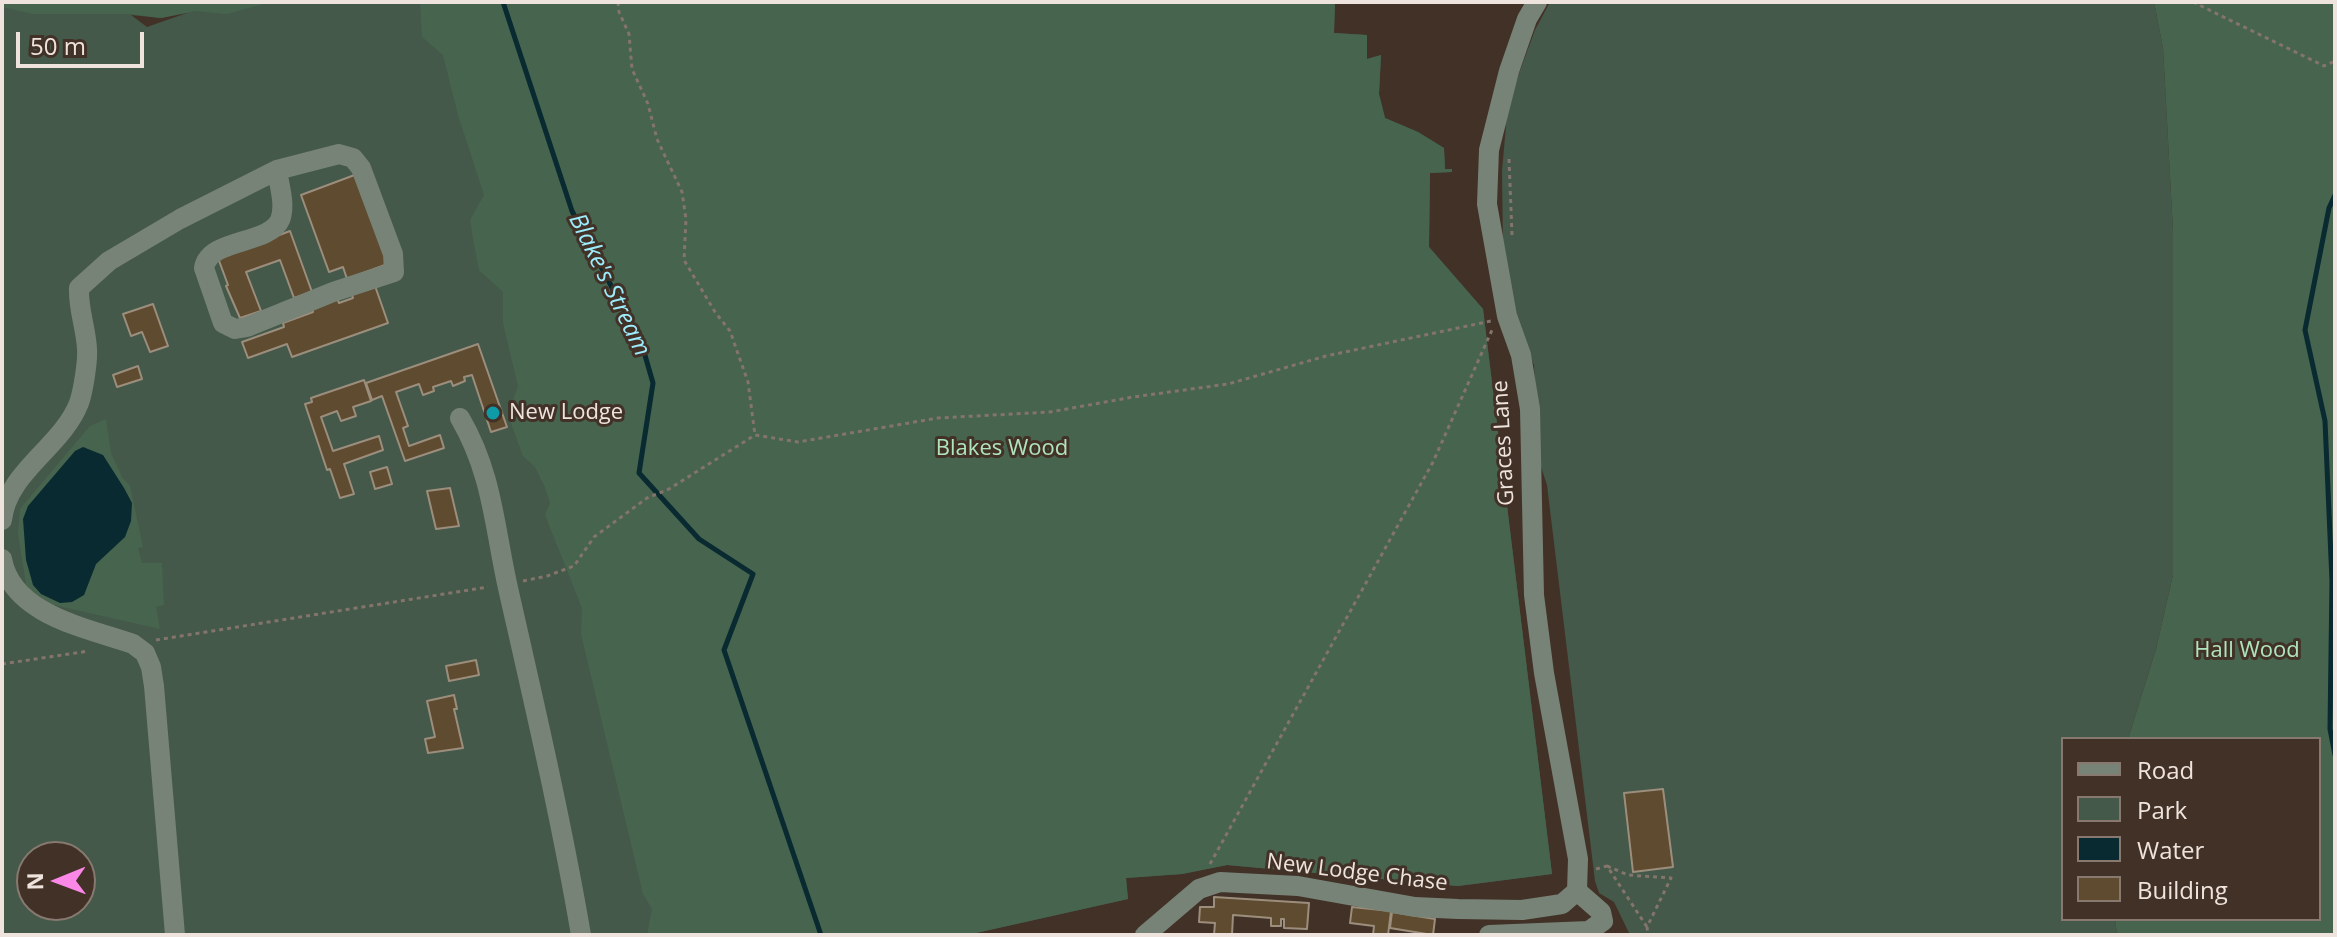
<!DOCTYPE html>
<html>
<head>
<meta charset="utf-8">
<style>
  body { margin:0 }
  #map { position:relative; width:2337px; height:937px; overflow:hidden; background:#423127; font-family:"Open Sans",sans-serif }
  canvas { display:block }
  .frame { position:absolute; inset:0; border:4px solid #efe4dd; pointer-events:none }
  .legend { position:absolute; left:2061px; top:737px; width:260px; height:184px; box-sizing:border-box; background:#423127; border:2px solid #877970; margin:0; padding:10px 14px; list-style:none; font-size:24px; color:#efe4dd }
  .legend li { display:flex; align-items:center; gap:16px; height:40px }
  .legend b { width:40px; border:2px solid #877970 }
  .north { position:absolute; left:16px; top:841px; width:80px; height:80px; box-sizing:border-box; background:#423127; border:2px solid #877970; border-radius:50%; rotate:269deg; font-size:22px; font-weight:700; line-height:32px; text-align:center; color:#efe4dd }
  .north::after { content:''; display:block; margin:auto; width:28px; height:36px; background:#fb87e6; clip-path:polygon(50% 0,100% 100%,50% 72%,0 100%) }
  .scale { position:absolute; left:16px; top:32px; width:128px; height:36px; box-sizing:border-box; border:4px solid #efe4dd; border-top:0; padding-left:10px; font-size:24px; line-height:28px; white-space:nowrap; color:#efe4dd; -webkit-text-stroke:6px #423127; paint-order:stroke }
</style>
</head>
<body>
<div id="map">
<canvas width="2337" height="937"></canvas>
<div class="frame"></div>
<ul class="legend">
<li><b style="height:10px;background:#778377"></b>Road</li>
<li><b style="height:22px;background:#445949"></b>Park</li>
<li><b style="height:22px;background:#082a30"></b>Water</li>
<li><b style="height:22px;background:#5f4b30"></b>Building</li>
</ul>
<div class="north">N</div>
<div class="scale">50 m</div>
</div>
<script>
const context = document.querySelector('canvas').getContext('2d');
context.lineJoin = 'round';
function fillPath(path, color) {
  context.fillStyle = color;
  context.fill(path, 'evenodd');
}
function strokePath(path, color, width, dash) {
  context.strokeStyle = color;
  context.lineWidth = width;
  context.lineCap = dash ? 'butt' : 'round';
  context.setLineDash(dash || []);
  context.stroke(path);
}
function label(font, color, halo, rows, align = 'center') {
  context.font = font + ' "Open Sans",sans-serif';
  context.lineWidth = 6;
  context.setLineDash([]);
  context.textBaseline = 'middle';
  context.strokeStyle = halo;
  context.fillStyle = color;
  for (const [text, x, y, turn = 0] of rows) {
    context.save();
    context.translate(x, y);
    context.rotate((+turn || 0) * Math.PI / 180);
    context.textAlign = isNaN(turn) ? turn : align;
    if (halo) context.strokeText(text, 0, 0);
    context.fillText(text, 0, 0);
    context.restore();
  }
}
const green = new Path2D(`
  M 2,2 L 1335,2 L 1334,33 L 1367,35 L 1367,59 L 1381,55 L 1379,94 L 1385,118 L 1418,132 L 1444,148 L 1445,169 L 1452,169 L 1452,172 L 1430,173 L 1429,247 L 1483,309 L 1552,874 L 1458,886 L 1227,865 L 1182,874 L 1126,878 L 1128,899 L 967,935 L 2,935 ZM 187,13 L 147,27 L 131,15 L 161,18 ZM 32,857 L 80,857 L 80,905 L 32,905 Z
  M 1550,2 L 2154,2 L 2163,48 L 2173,231 L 2173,575 L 2156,649 L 2128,739 L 2063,739 L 2063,919 L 2115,919 L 2117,935 L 1630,935 L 1614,902 L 1599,893 L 1595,881 L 1547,485 L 1538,458 L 1534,365 L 1515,317 L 1503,248 L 1502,171 L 1508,103 L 1535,30 Z`);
const forest = new Path2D(`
  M 2,2 L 271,2 L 227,14 L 195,11 L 161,18 L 130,14 L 33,14 L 2,7 Z
  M 420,2 L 1335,2 L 1334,33 L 1367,35 L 1367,59 L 1381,55 L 1379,94 L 1385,118 L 1418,132 L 1444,148 L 1445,169 L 1452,169 L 1452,172 L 1430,173 L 1429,247 L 1483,309 L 1552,874 L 1458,886 L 1227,865 L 1182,874 L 1126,878 L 1128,899 L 967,935 L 647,935 L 652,909 L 643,894 L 581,634 L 582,608 L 545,515 L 550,503 L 544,485 L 535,467 L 523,456 L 508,415 L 518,386 L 503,323 L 503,292 L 479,270 L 472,233 L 470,220 L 484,195 L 458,115 L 443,55 L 422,37 Z
  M 2154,2 L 2335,2 L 2335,935 L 2117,935 L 2115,919 L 2319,919 L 2319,739 L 2128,739 L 2156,649 L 2173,575 L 2173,231 L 2163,48 Z
  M 106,419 L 111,453 L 122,477 L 130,486 L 143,547 L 138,548 L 142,563 L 162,563 L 164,605 L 156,607 L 160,629 L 36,601 L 26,584 L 18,534 L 20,509 L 90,426 ZM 85,447 L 125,537 L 96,564 L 84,595 L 75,451 Z`);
const water = new Path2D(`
  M 83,447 L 103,455 L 124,488 L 132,503 L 131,521 L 125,537 L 96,564 L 84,595 L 72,602 L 60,603 L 41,594 L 33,585 L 26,560 L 23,519 L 28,506 L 75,451 Z`);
const stream = new Path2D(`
  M 503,2 L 572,211 L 642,345 L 653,383 L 639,473 L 699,539 L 753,574 L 724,650 L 821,935
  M 2335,195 L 2329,208 L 2305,330 L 2325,421 L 2332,581 L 2330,729 L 2335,755`);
const building = new Path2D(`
  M 360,173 L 393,262 L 347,279 L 343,267 L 329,272 L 301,195 Z
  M 290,231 L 312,292 L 294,298 L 280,260 L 246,272 L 261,311 L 240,318 L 226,286 L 228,285 L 218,258 Z
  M 374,283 L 388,323 L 292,357 L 287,344 L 248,358 L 242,342 L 284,327 L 283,323 L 313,312 L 311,305 L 336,296 L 339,303 L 353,298 L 351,292 Z
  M 153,304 L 168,346 L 150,352 L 142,332 L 131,336 L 123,314 Z
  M 478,344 L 507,427 L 491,432 L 472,375 L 464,377 L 465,381 L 453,386 L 451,381 L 433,387 L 434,391 L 423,395 L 419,384 L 396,392 L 408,426 L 403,428 L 409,446 L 440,435 L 444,448 L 405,461 L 382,396 L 372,400 L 366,383 Z
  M 138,366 L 142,379 L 117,387 L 113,375 Z
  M 364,380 L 371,401 L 353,407 L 356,416 L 341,421 L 337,411 L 321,417 L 333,451 L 379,436 L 383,450 L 344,464 L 354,494 L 340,498 L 330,469 L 327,470 L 305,404 L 312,402 L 311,398 Z
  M 387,467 L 392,484 L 375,489 L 370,472 Z
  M 450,488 L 459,526 L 436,529 L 427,491 Z
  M 476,660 L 479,675 L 449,681 L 446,666 Z
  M 454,695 L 457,709 L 454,709 L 463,748 L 428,753 L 425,739 L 435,737 L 427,701 Z
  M 1663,789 L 1673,867 L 1633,872 L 1624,793 Z
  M 1214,897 L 1309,903 L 1307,929 L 1284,928 L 1284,919 L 1281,919 L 1281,926 L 1271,926 L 1271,918 L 1233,915 L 1232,935 L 1214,935 L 1215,923 L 1199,922 L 1200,907 L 1214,907 Z
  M 1352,907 L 1391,911 L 1388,935 L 1373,935 L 1374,926 L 1350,923 Z
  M 1392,912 L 1435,919 L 1433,935 L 1390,928 Z`);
const path = new Path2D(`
  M 618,2 L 619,12 L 629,34 L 632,69 L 648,104 L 657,139 L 682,192 L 686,219 L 684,260 L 715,312 L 730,331 L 748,382 L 755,435
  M 2193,2 L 2324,66 L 2335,61
  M 1509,159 L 1512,235
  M 523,581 L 547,576 L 574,566 L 594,537 L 647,498 L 669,489 L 755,435 L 798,442 L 938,418 L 1050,412 L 1133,397 L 1228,384 L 1326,356 L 1491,321
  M 156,640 L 488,587
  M 2,664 L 89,651
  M 1210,864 L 1433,462 L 1492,330
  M 1607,866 L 1628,875 L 1671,878 L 1647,927 L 1648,935
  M 1596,869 L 1607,866 L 1647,927`);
const minor = new Path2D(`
  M 1537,2 L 1527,19 L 1509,71 L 1489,150 L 1487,204 L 1507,316 L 1521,355 L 1530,409 L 1534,595 L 1544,673 L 1578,859 L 1577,891
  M 460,418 C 493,475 494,526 508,588 C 534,703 561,818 581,935
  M 2,520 C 7,472 62,447 79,403 C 83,392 88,361 87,349 C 86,328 78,309 79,288 L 109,261 L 180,219 L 277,170 L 339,154 L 353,158 L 361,168 L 393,254 L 394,272 L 333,292 L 247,327 L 235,329 L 223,323 L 204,268 C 209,238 269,245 280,220 C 286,205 279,185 277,170
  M 2,559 C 12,615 87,628 133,644 L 145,653 L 151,667 L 154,686 L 175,935
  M 1145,935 L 1199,889 L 1220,882 L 1298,886 L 1415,907 L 1458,909 L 1522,910 L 1562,904 L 1577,891
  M 1489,935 L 1589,931 L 1603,921 L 1601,912 L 1577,891`);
const markers = [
  [493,413,8,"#0f9aa8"]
];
const poiNames = [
  ["New Lodge",509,413]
];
const streetNames = [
  ["Graces Lane",1504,443,-93],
  ["New Lodge Chase",1357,873,7]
];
const parkNames = [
  ["Blakes Wood",1002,449],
  ["Hall Wood",2247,651]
];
const waterNames = [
  ["Blake's Stream",609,285,64]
];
fillPath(green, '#445949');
fillPath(forest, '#47644f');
fillPath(water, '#082a30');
strokePath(stream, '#082a30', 5);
fillPath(building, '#5f4b30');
strokePath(building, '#9c8e7d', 2);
strokePath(path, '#83746c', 3, [4, 4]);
strokePath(minor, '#778377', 20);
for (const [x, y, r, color] of markers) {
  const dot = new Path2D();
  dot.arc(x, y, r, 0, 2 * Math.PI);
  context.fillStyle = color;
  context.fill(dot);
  strokePath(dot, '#423127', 3);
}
label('22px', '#efe4dd', '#423127', poiNames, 'left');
label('22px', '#efe4dd', '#423127', streetNames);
label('22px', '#aee5bd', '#423127', parkNames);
label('italic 24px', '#9decfb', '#423127', waterNames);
</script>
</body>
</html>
